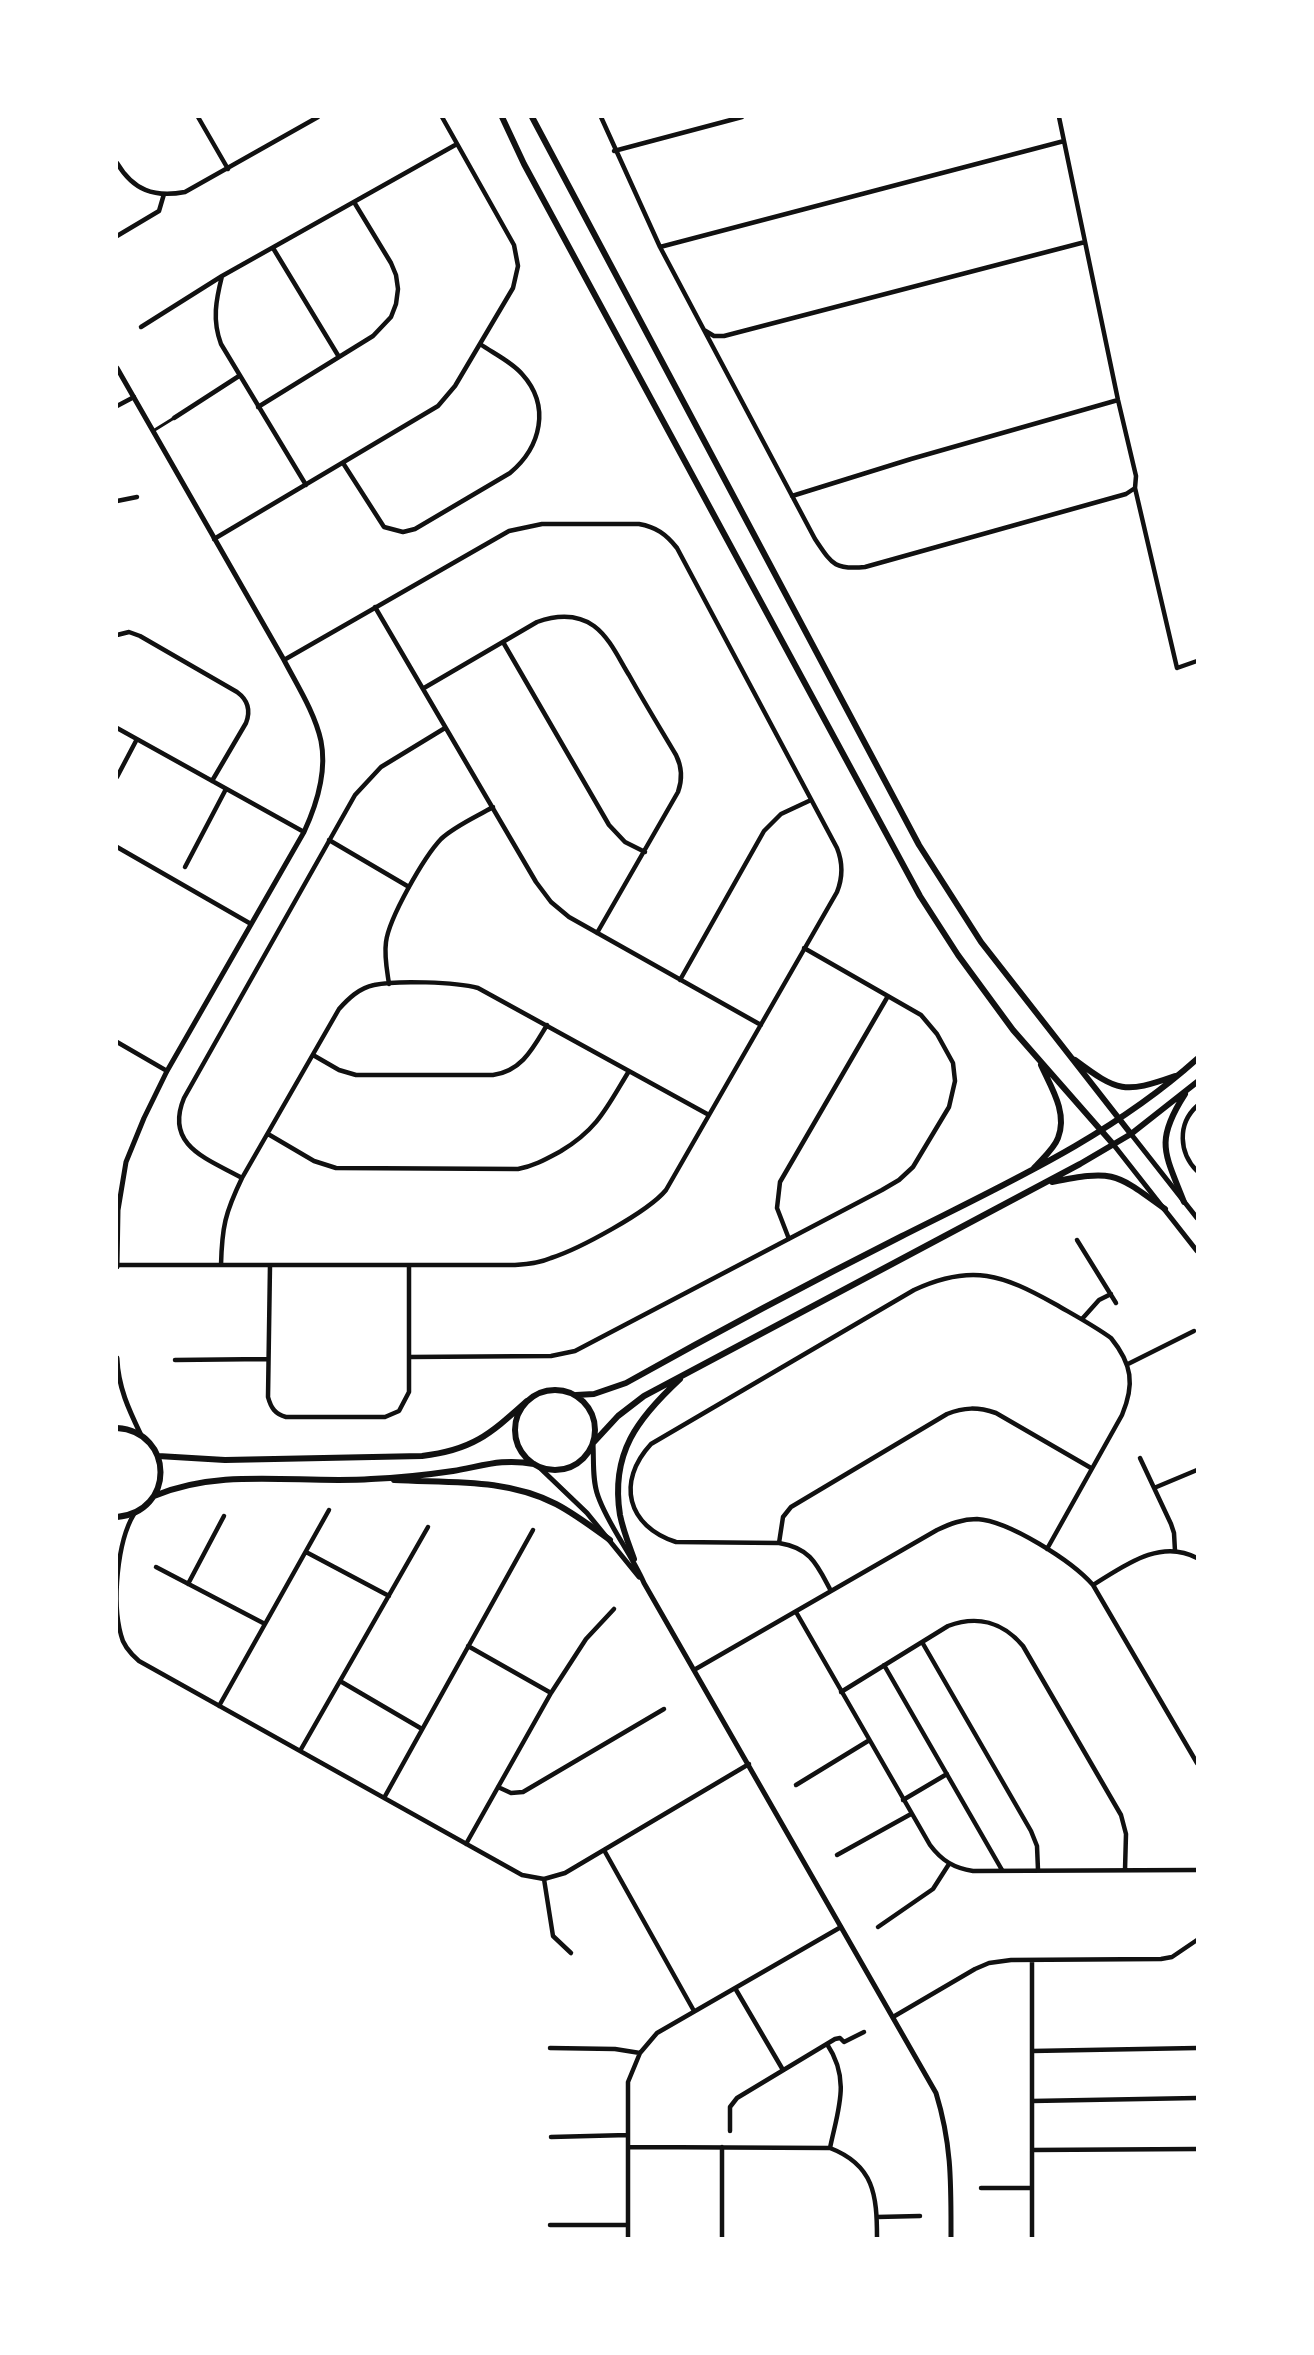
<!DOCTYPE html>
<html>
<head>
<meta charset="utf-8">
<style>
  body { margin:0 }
  #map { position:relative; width:1314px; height:2355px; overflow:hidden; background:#fff; font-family:Figtree,sans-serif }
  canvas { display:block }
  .frame { position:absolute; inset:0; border:118px solid #fff; pointer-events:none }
</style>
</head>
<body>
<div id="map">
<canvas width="1314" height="2355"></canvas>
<div class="frame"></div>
</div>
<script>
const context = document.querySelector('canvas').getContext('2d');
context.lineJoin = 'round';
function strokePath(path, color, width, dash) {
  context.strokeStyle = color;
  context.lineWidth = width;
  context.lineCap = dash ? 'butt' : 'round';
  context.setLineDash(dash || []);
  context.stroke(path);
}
const pedestrian = new Path2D(`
  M 153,431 L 174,418`);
const minor = new Path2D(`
  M 198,117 L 228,169
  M 601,117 L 660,247 L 704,330 L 714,336 L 724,336 L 1085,242
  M 614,151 L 742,117
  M 117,163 C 133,190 154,198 185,192 L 318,117
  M 117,236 L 159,211 L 164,194
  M 660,247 L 1064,141
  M 273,248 L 339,357
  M 222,276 C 216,300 212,320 221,344 L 306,485
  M 141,327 L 222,276 L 457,144
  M 704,330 L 815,539 C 832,564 834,570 865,567 L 1126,494 L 1135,488 L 1136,476 L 1118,400 L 1059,117
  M 117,406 L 134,397
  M 258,407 L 373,336 L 391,317 L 396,304 L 398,289 L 396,275 L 391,263 L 354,202
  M 174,418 L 239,376
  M 343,463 L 384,527 L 403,532 L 415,529 L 510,473 C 541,447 551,406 522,374 C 512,362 493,353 480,344
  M 1135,488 L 1177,668 L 1197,661
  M 792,496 L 911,459 L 1118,400
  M 117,501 L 137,497
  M 214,539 L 438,406 L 455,386 L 513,288 L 518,266 L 514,245 L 442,117
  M 375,607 L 536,882 L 551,902 L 569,917 L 761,1025
  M 117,635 L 129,632 L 140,636 L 237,692 C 248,700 251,710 246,723 L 212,781
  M 503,642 L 609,825 L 625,842 L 645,852
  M 424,688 L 537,622 C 557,615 577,614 594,626 C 610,638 619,659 629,675 C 644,702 660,728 676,755 C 682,767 683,778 678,792 L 597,933
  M 117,728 L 304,832
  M 117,777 L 137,739
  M 329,840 L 409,887
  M 117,847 L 251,924
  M 185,867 L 226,789
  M 680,980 L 764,831 L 781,814 L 811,800
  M 389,984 C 387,970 384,956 386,942 C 389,918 424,857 441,839 C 455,826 476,817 493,807
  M 117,1042 L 167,1071
  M 313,1055 L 339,1070 L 356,1075 L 493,1075 C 522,1071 533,1048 547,1025
  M 1197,1106 C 1177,1124 1179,1153 1197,1171
  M 268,1134 L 314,1161 L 336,1168 L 518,1169 C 534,1166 546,1159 561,1151 C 598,1129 607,1107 629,1071
  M 242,1178 C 208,1159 164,1146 184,1098 L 355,795 L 381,767 L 445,728
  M 789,1239 L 777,1208 L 780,1182 L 888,996
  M 1077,1240 L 1116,1303
  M 117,1265 L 515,1265 C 528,1264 540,1263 551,1258 C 579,1249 648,1212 666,1190 L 837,892 C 843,877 843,863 837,848 L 677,548 C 666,534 656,527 639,524 L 542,524 L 509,531 L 284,660
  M 221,1265 C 222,1227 225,1213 242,1178 L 339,1009 C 348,999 359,988 374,985 C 396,980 456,982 478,988 L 709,1115
  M 270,1265 L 268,1397 C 271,1408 275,1414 286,1417 L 385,1417 L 399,1411 L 409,1392 L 409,1265
  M 1082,1319 L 1099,1300 L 1111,1294
  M 409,1357 L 551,1356 L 575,1351 L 882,1190 L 899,1180 L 913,1167 L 949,1107 L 955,1081 L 953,1063 L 937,1034 L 921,1015 L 804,948
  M 175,1360 L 268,1359
  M 1128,1364 L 1194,1331
  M 1140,1458 L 1171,1524 L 1174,1533 L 1175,1551
  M 1154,1488 L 1197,1470
  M 134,1514 C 117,1542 112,1603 121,1635 C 123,1646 131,1654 139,1661 L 522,1875 L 544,1879 L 565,1873 L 749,1764
  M 779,1543 L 783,1517 L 791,1507 L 947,1414 C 964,1407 978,1407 996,1413 L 1091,1468
  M 306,1552 L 389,1596
  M 156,1567 L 265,1624
  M 188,1584 L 224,1516
  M 1093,1585 C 1124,1566 1160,1538 1197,1558
  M 831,1591 C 817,1565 811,1548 779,1543 L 676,1542 C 627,1526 616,1482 651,1444 L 914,1290 C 972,1263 1003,1275 1055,1304 C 1074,1315 1093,1325 1111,1338 C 1132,1364 1135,1384 1122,1415 L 1047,1549
  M 796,1612 L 930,1845 C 942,1861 954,1868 973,1871 L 1197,1870
  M 922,1642 L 1031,1831 L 1037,1846 L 1038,1870
  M 468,1646 L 551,1693
  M 884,1665 L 1002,1870
  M 694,1670 L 937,1530 C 950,1524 962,1519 977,1519 C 1009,1521 1072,1561 1093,1585 L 1197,1763
  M 340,1681 L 422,1729
  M 841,1692 L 948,1626 C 977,1615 1003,1622 1023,1646 L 1121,1815 L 1126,1834 L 1125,1870
  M 219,1706 L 329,1510
  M 300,1751 L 428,1527
  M 796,1785 L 868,1741
  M 498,1787 L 511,1793 L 523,1792 L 664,1709
  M 384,1798 L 533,1530
  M 903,1800 L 947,1774
  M 466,1844 L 551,1693 L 586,1639 L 614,1609
  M 604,1850 L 694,2011
  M 837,1855 L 911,1814
  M 544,1879 L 553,1936 L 571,1953
  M 878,1927 L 933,1889 L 949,1864
  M 1032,1960 L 1032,2238
  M 735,1988 L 783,2070
  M 893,2017 L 975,1969 L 989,1963 L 1011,1960 L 1161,1959 L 1172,1957 L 1197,1940
  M 827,2044 C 851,2080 838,2109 830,2148
  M 550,2048 L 615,2049 L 640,2053
  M 1032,2051 L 1197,2048
  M 1032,2101 L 1197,2098
  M 730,2131 L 730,2107 L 737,2098 L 835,2039 L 840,2038 L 844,2042 L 864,2032
  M 551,2137 L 628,2135
  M 628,2147 L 830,2148 C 874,2165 877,2195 877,2238
  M 722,2147 L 722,2238
  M 1032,2150 L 1197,2149
  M 981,2188 L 1032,2188
  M 877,2217 L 920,2216
  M 550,2225 L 628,2225
  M 628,2238 L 628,2082 L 640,2053 L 657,2033 L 841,1927`);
const tertiary = new Path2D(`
  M 117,368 L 284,660 C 297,685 315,713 321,741 C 327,771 316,806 304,832 L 167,1071 L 144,1118 L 126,1162 L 118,1210 L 117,1267
  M 1131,1134 L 1197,1218
  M 1113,1144 L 1197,1251
  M 117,1358 C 118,1387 129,1410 141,1435
  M 593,1444 C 594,1461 592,1480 598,1496 C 608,1525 631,1553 644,1583 L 936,2093 C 952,2145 951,2184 951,2238
  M 539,1467 L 587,1513 L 639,1577`);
const secondary = new Path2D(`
  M 502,117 L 524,164 L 920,896 L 958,955 L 1013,1030 L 1113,1144
  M 532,117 L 919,845 L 981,942 L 1131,1134
  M 1075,1060 C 1118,1092 1124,1094 1175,1076
  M 1034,1168 C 1042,1159 1054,1149 1058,1138 C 1068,1113 1051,1087 1041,1065
  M 1052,1182 C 1114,1170 1114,1172 1165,1209
  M 1184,1202 C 1165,1153 1154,1142 1185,1094
  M515 1430a40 40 0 1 1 80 0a40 40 0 1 1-80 0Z
  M 576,1395 L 594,1394 L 626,1383 C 717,1332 809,1283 902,1236 C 1005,1184 1110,1137 1197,1059
  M 117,1428 C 175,1432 175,1512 117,1517
  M 594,1442 L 618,1416 L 644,1396 L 1080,1164 L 1131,1134 L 1197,1082
  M 158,1456 L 225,1460 L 422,1456 C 473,1450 490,1434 527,1401
  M 394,1480 C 449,1483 506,1478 556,1504 C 575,1514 592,1527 610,1540
  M 154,1496 C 222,1467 299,1484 371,1479 C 398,1478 426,1475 453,1471 C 483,1466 502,1458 534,1464
  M 634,1559 C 629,1545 623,1530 620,1515 C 610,1453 638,1418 680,1379`);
strokePath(pedestrian, '#111', 3);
strokePath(minor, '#111', 4.5);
strokePath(tertiary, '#111', 5);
strokePath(secondary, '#111', 6);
</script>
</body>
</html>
